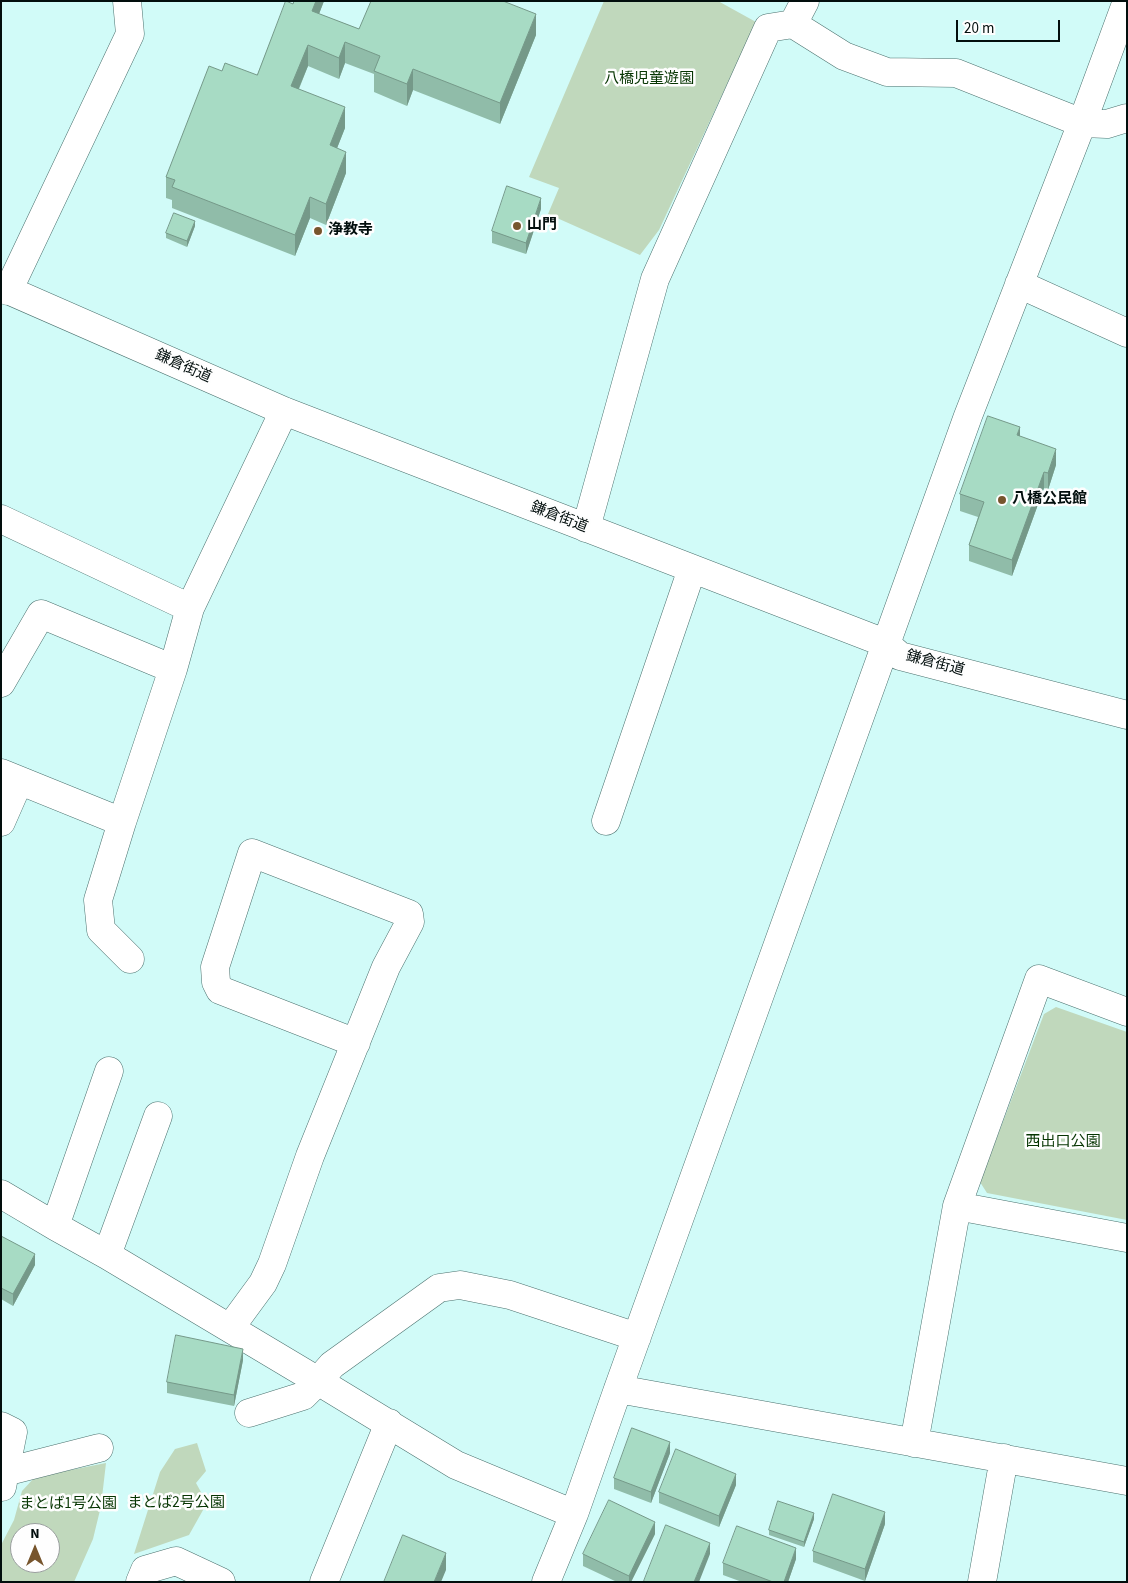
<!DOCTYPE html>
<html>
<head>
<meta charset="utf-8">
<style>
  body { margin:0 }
  #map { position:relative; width:1128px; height:1583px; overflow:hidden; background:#d1fbf8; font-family:"Source Sans 3",sans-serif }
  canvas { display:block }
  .frame { position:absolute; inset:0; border:2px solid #020e0d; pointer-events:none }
  .north { position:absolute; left:10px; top:1523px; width:50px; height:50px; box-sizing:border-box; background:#fefefe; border:1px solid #999e9e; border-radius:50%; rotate:0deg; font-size:14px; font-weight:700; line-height:20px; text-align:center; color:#020e0d }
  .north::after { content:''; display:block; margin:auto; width:18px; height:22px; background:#77552d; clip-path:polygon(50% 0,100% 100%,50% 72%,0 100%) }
  .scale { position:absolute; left:956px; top:20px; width:104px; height:22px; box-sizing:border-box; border:2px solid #020e0d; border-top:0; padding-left:6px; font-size:15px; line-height:18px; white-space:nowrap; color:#020e0d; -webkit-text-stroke:4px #fefefe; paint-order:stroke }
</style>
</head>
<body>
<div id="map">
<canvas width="1128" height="1583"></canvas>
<div class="frame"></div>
<div class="north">N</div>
<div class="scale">20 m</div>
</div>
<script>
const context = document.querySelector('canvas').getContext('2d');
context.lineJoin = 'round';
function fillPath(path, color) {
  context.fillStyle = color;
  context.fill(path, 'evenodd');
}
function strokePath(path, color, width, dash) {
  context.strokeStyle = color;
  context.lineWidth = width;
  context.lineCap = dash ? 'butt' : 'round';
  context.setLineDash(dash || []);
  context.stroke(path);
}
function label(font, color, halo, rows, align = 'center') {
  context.font = font + ' "Source Sans 3","Noto Sans JP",sans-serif';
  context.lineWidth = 5;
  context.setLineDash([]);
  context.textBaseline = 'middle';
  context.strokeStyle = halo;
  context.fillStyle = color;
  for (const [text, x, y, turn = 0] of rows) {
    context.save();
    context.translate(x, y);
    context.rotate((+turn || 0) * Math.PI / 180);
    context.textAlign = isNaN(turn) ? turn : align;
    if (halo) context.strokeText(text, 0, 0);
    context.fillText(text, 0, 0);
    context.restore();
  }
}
const green = new Path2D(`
  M 604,1 L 718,1 L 756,22 L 659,230 L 640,255 L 548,214 L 559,188 L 529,177 Z
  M 1056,1007 L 1127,1032 L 1127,1220 L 987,1193 L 980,1182 L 1044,1014 Z
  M 197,1443 L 206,1471 L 196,1483 L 207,1503 L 189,1535 L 134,1554 L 160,1472 L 175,1449 Z
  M 106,1463 L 101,1506 L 93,1539 L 74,1582 L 1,1582 L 1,1545 L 14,1520 L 22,1491 L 35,1477 ZM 20,1533 L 50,1533 L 50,1563 L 20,1563 Z`);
const minor = new Path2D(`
  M 793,24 L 844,56 L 887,72 L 956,73 L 1082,123 L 1107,124 L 1127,118
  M 1019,284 L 1127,333
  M 1,287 L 284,411 L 885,643 L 900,656 L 1127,715
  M 8,291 L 130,34 L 127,1
  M 1,519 L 190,608
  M 586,528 L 655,279 L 768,28 L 793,24 L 805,1
  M 173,669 L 190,608 L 284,411
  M 1,683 L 41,614 L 173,669 L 122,822 L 1,773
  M 606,821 L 692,569
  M 1,822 L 19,781
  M 122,822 L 98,900 L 101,930 L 130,959
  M 1,1194 L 55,1226 L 107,1255 L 318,1381 L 456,1465 L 574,1514
  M 957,1206 L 1039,979 L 1127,1012
  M 55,1226 L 109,1071
  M 107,1255 L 158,1116
  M 230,1328 L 263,1283 L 272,1264 L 310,1156 L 386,967 L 410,922 L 409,914 L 252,853 L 215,967 L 216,982 L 220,990 L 356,1043
  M 618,1389 L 1127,1481
  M 249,1413 L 303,1396 L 318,1381 L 332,1365 L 439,1288 L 460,1285 L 510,1295 L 637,1337
  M 1,1426 L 13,1432 L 2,1487
  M 914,1443 L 957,1206 L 1127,1238
  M 5,1472 L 99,1448
  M 140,1582 L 145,1570 L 176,1561 L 221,1582
  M 324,1582 L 389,1423
  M 546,1582 L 574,1514 L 618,1389 L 968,416 L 1082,123 L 1127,1
  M 982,1582 L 1004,1458`);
const wall = new Path2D(`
  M 294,1 L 324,1 L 319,14 L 359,29 L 536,35 L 500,124 L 413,90 L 407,106 L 374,92 L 374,74 L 345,63 L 339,79 L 308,66 L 299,89 L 345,128 L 337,148 L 346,173 L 326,225 L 310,218 L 295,256 L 172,208 L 172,200 L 166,198 L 166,177 L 222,71 L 257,75 Z
  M 541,209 L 526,254 L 492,243 L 492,231 Z
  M 195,226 L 187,247 L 166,238 L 166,233 Z
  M 1020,436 L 1056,465 L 1048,490 L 1044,488 L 1012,576 L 969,561 L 969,545 L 978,517 L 960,511 L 960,494 Z
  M 1,1236 L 35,1265 L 13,1306 L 1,1299 Z
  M 243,1360 L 234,1406 L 167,1393 L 167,1382 Z
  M 670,1453 L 651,1503 L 614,1489 L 614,1478 Z
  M 736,1485 L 719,1527 L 659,1503 L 659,1492 Z
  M 814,1519 L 804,1547 L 769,1535 L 769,1530 Z
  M 885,1524 L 865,1581 L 813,1562 L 813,1551 Z
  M 655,1534 L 631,1582 L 617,1582 L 583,1566 L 583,1554 Z
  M 796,1559 L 788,1582 L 742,1582 L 723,1575 L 723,1563 Z`);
const shadedWall = new Path2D(`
  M 316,1 L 324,1 L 312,32 L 312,11 Z
  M 536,14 L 536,35 L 500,124 L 500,103 Z
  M 345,42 L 345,63 L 339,79 L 339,58 Z
  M 308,45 L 308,66 L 291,107 L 291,86 Z
  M 413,69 L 413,90 L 407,106 L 407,84 Z
  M 345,107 L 345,128 L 330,166 L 330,145 Z
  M 346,152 L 346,173 L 326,225 L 326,204 Z
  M 310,197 L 310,218 L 295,256 L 295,235 Z
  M 541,198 L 541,209 L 526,254 L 526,243 Z
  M 195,221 L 195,226 L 187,247 L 187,241 Z
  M 1020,427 L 1020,443 L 1017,435 Z
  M 1056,449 L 1056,465 L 1048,490 L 1048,473 Z
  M 1044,472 L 1044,488 L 1012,576 L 1012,560 Z
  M 35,1254 L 35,1265 L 13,1306 L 13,1294 Z
  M 243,1349 L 243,1360 L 234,1406 L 234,1395 Z
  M 670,1442 L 670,1453 L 651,1503 L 651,1492 Z
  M 736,1474 L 736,1485 L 719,1527 L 719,1516 Z
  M 885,1512 L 885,1524 L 865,1581 L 865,1569 Z
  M 814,1513 L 814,1519 L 804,1547 L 804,1542 Z
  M 655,1522 L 655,1534 L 631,1582 L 629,1582 L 629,1576 Z
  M 710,1543 L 710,1554 L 699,1582 L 694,1582 Z
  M 796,1548 L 796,1559 L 788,1582 L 784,1582 Z
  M 446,1553 L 446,1570 L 441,1582 L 434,1582 Z`);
const building = new Path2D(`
  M 286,1 L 293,4 L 294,1 L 316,1 L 312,11 L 359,29 L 371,1 L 503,1 L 536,14 L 500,103 L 413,69 L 407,84 L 374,71 L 380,56 L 345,42 L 339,58 L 308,45 L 291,86 L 345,107 L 330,145 L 346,152 L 326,204 L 310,197 L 295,235 L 172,187 L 175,180 L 166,177 L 209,66 L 222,71 L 225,63 L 257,75 Z
  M 507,186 L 541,198 L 526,243 L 492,231 Z
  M 174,213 L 195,221 L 187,241 L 166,233 Z
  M 988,416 L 1020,427 L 1017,435 L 1056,449 L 1048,473 L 1044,472 L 1012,560 L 969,545 L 984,502 L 960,494 Z
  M 1,1236 L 35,1254 L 13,1294 L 1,1288 Z
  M 176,1335 L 243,1349 L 234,1395 L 167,1382 Z
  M 632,1428 L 670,1442 L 651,1492 L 614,1478 Z
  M 676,1449 L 736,1474 L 719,1516 L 659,1492 Z
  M 833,1494 L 885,1512 L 865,1569 L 813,1551 Z
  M 609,1500 L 655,1522 L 629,1576 L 583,1554 Z
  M 778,1501 L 814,1513 L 804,1542 L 769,1530 Z
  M 666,1525 L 710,1543 L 694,1582 L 646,1582 L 644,1581 Z
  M 737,1526 L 796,1548 L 784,1582 L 773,1582 L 723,1563 Z
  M 403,1535 L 446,1553 L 434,1582 L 384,1582 Z`);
const markers = [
  [517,226,5,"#77552d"],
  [318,231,5,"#77552d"],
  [1002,500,5,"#77552d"]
];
const parkNames = [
  ["八橋児童遊園",649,80],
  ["西出口公園",1063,1143],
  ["まとば2号公園",176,1504],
  ["まとば1号公園",68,1505]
];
const poiNames = [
  ["山門",527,226],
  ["浄教寺",328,231],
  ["八橋公民館",1012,500]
];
const streetNames = [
  ["鎌倉街道",183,367,24],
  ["鎌倉街道",559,518,21],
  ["鎌倉街道",935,664,15]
];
fillPath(green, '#c0d8bc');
strokePath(minor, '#4b716e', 29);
strokePath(minor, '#fff', 28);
fillPath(wall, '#90bca9');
fillPath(shadedWall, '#759989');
fillPath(building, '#a7dbc4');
strokePath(building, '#759989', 1);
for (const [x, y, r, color] of markers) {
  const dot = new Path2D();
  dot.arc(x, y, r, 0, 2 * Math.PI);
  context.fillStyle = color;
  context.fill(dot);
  strokePath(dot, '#fefefe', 2);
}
label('15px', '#063502', '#fefefe', parkNames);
label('bold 15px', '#020e0d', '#fefefe', poiNames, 'left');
label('15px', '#020e0d', '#fefefe', streetNames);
</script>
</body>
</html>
